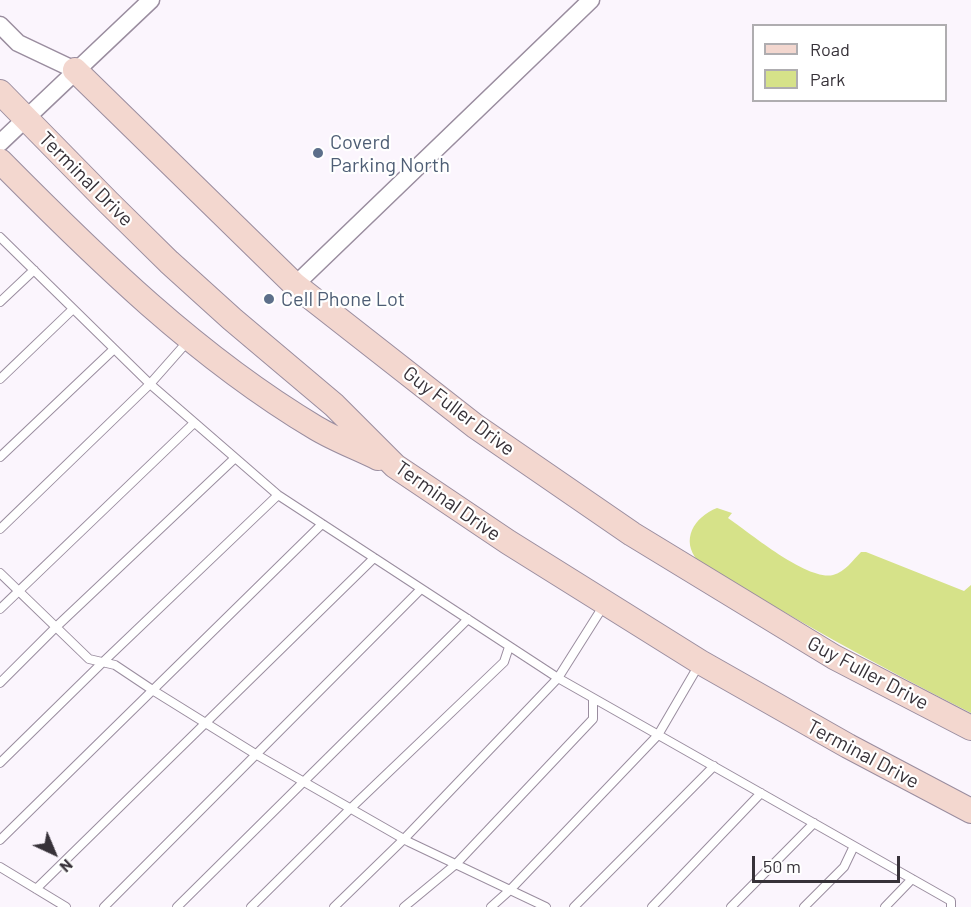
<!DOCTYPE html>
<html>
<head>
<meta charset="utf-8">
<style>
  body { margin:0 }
  #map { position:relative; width:971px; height:907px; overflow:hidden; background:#fbf5fd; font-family:Barlow,sans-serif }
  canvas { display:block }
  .legend { position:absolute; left:752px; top:24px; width:195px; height:78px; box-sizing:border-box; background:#fff; border:2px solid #afadb0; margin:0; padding:8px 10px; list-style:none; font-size:18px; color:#373239 }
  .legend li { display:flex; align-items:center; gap:12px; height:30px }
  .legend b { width:30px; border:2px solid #afadb0 }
  .north { position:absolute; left:24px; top:823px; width:60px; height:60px; -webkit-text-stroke:4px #fff; paint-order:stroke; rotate:136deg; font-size:16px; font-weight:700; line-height:24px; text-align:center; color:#373239 }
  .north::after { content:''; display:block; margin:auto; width:21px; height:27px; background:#373239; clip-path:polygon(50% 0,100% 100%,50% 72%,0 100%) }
  .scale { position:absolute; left:752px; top:856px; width:148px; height:27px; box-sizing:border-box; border:3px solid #373239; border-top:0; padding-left:8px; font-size:18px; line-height:21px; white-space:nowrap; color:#373239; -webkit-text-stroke:4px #fff; paint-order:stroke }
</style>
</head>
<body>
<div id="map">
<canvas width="971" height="907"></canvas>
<ul class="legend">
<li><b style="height:8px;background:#f3d7cf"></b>Road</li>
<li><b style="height:16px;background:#d6e289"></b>Park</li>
</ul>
<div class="north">N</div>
<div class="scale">50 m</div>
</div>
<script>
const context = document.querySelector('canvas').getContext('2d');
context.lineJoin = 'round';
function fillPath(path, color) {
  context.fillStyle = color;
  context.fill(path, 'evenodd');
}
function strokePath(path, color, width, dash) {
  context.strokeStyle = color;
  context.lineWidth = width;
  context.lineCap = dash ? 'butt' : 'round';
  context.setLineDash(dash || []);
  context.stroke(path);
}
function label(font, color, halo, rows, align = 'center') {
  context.font = font + ' Barlow,sans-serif';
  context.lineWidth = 4.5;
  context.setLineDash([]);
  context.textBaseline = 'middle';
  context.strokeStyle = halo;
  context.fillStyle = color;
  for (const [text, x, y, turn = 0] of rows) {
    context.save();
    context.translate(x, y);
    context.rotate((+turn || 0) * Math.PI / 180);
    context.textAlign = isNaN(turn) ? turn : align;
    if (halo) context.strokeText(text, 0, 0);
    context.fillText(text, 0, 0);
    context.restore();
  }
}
const green = new Path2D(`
  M 717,508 L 732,513 L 728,518 C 750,533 807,581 833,575 C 845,572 853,560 861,552 L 866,552 L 964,591 L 971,585 L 971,713 C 878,666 787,615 698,561 C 680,540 694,517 717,508 Z`);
const lane = new Path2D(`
  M 0,237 L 150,384 L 0,529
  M 0,302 L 34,270
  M 188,341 L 150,384 L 278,495 L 558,678 L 404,839 L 334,907
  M 0,379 L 73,309
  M 0,457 L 114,349
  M 0,573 L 89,659 L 115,665 L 154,691 L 257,755 L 409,842 L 546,907
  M 604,605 L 558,678 L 951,901 L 951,907
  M 0,609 L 194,423
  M 0,683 L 56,627 L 235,458
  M 0,763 L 103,662 L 278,495
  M 0,840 L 322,524
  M 0,867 L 66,907
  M 36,889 L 374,558
  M 104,907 L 421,589
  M 177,907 L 468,619
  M 251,907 L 350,809 L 504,662 L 509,647
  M 404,907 L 456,864 L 593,719 L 593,698
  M 491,907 L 510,890 L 658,735 L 700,663
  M 574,907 L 714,766
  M 652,907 L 761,793
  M 731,907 L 814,823
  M 804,907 L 844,867 L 854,846
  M 885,907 L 912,879`);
const street = new Path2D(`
  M 0,25 L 18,43 L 75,70
  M 0,143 L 151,0
  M 295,285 L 591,0`);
const secondary = new Path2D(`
  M 75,70 L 295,285 L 475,426 L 632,534 L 834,657 L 971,728
  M 0,92 L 108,202 L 169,262 L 232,319 L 334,405 L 395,466 L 508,542 L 700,662 L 848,746 L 971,811
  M 0,161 C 97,259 197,357 316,428 C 336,440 358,448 378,458`);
const markers = [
  [318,153,6,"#5c6f8a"],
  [269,299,6,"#5c6f8a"]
];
const serviceNames = [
  ["Coverd",330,142],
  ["Parking North",330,165],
  ["Cell Phone Lot",281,299]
];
const streetNames = [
  ["Terminal Drive",86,179,45],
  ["Guy Fuller Drive",459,411,37],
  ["Terminal Drive",448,501,35],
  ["Guy Fuller Drive",868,673,28],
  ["Terminal Drive",863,754,28]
];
fillPath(green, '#d6e289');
strokePath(lane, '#9a8d9f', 10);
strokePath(street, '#9a8d9f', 19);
strokePath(secondary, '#9a8d9f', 26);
strokePath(lane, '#fff', 8);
strokePath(street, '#fff', 16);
strokePath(secondary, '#f3d7cf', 24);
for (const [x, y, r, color] of markers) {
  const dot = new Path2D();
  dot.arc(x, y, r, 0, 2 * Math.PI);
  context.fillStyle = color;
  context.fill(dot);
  strokePath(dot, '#fff', 2);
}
label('20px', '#4e5e75', '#fff', serviceNames, 'left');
label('20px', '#373239', '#fff', streetNames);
</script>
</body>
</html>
